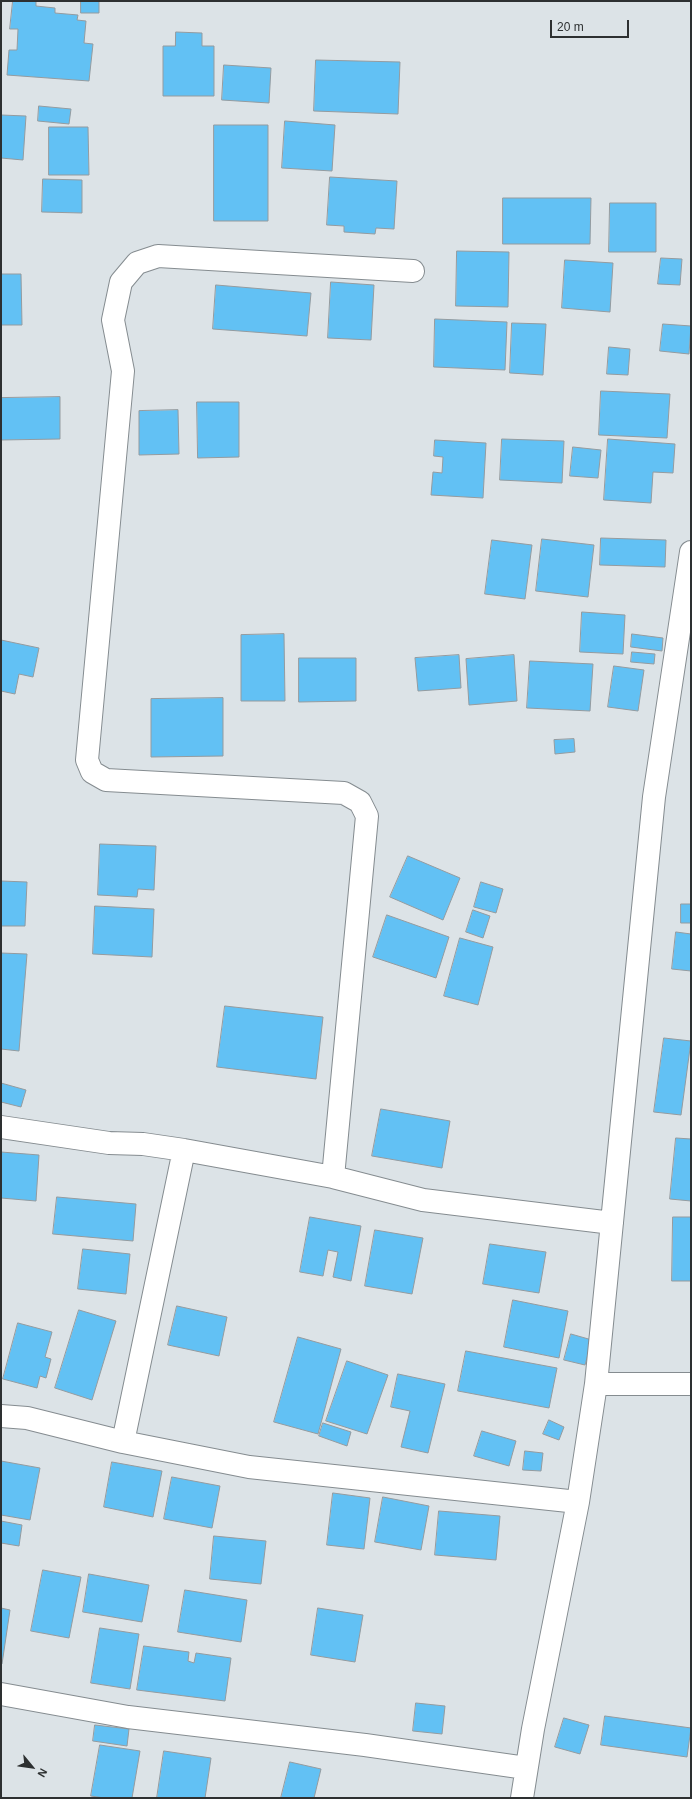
<!DOCTYPE html>
<html>
<head>
<meta charset="utf-8">
<style>
  body { margin:0 }
  #map { position:relative; width:692px; height:1799px; overflow:hidden; background:#dce3e7; font-family:Arial,sans-serif }
  canvas { display:block }
  .frame { position:absolute; inset:0; border:2px solid #2d3031; pointer-events:none }
  .north { position:absolute; left:12px; top:1747px; width:40px; height:40px; -webkit-text-stroke:3px #dce3e7; paint-order:stroke; rotate:119deg; font-size:11px; font-weight:700; line-height:16px; text-align:center; color:#2d3031 }
  .north::after { content:''; display:block; margin:auto; width:14px; height:18px; background:#2d3031; clip-path:polygon(50% 0,100% 100%,50% 72%,0 100%) }
  .scale { position:absolute; left:550px; top:20px; width:79px; height:18px; box-sizing:border-box; border:2px solid #2d3031; border-top:0; padding-left:5px; font-size:12px; line-height:14px; white-space:nowrap; color:#2d3031; -webkit-text-stroke:3px #dce3e7; paint-order:stroke }
</style>
</head>
<body>
<div id="map">
<canvas width="692" height="1799"></canvas>
<div class="frame"></div>
<div class="north">N</div>
<div class="scale">20 m</div>
</div>
<script>
const context = document.querySelector('canvas').getContext('2d');
context.lineJoin = 'round';
function fillPath(path, color) {
  context.fillStyle = color;
  context.fill(path, 'evenodd');
}
function strokePath(path, color, width, dash) {
  context.strokeStyle = color;
  context.lineWidth = width;
  context.lineCap = dash ? 'butt' : 'round';
  context.setLineDash(dash || []);
  context.stroke(path);
}
const building = new Path2D(`
  M 13,1 L 36,1 L 36,6 L 55,8 L 55,13 L 78,15 L 77,20 L 86,21 L 84,43 L 93,44 L 89,81 L 7,75 L 9,50 L 17,50 L 18,29 L 10,29 Z
  M 81,1 L 99,1 L 99,13 L 81,13 Z
  M 176,32 L 202,33 L 202,46 L 214,46 L 214,96 L 163,96 L 163,46 L 175,46 Z
  M 316,60 L 400,62 L 398,114 L 314,111 Z
  M 224,65 L 271,68 L 269,103 L 222,100 Z
  M 39,106 L 71,109 L 69,124 L 38,121 Z
  M 1,115 L 26,116 L 23,160 L 1,158 Z
  M 285,121 L 335,125 L 332,171 L 282,168 Z
  M 214,125 L 268,125 L 268,221 L 214,221 Z
  M 49,127 L 88,127 L 89,175 L 49,175 Z
  M 330,177 L 397,181 L 394,229 L 376,228 L 375,234 L 344,232 L 344,226 L 327,225 Z
  M 43,179 L 82,180 L 82,213 L 42,212 Z
  M 503,198 L 591,198 L 590,244 L 503,244 Z
  M 610,203 L 656,203 L 656,252 L 609,252 Z
  M 457,251 L 509,252 L 508,307 L 456,306 Z
  M 661,258 L 682,259 L 680,285 L 658,284 Z
  M 565,260 L 613,263 L 610,312 L 562,308 Z
  M 1,274 L 21,274 L 22,325 L 1,325 Z
  M 331,282 L 374,285 L 371,340 L 328,338 Z
  M 216,285 L 311,293 L 307,336 L 213,329 Z
  M 435,319 L 507,322 L 505,370 L 434,367 Z
  M 512,323 L 546,324 L 543,375 L 510,373 Z
  M 663,324 L 691,326 L 689,354 L 660,351 Z
  M 609,347 L 630,349 L 628,375 L 607,374 Z
  M 601,391 L 670,394 L 667,438 L 599,435 Z
  M 60,397 L 60,439 L 1,440 L 1,398 Z
  M 197,402 L 239,402 L 239,457 L 198,458 Z
  M 178,410 L 179,454 L 139,455 L 139,411 Z
  M 502,439 L 564,441 L 562,483 L 500,480 Z
  M 608,439 L 675,444 L 673,473 L 653,472 L 651,503 L 604,500 Z
  M 435,440 L 486,443 L 483,498 L 431,495 L 433,472 L 442,473 L 443,457 L 434,456 Z
  M 573,447 L 601,450 L 598,478 L 570,476 Z
  M 601,538 L 666,540 L 665,567 L 600,565 Z
  M 542,539 L 594,545 L 588,597 L 536,591 Z
  M 492,540 L 532,545 L 525,599 L 485,594 Z
  M 582,612 L 625,615 L 623,654 L 580,652 Z
  M 284,634 L 285,701 L 241,701 L 241,635 Z
  M 632,634 L 663,638 L 662,651 L 631,647 Z
  M 1,640 L 39,648 L 33,677 L 19,674 L 15,694 L 1,691 Z
  M 632,652 L 655,654 L 654,664 L 631,662 Z
  M 459,655 L 461,688 L 418,691 L 415,658 Z
  M 514,655 L 517,701 L 469,705 L 466,659 Z
  M 299,658 L 356,658 L 356,701 L 299,702 Z
  M 530,661 L 593,664 L 590,711 L 527,708 Z
  M 614,666 L 644,670 L 638,711 L 608,707 Z
  M 223,698 L 223,756 L 151,757 L 151,699 Z
  M 574,739 L 575,752 L 555,754 L 554,740 Z
  M 100,844 L 156,846 L 154,890 L 138,889 L 137,897 L 98,895 Z
  M 408,856 L 460,878 L 443,920 L 390,897 Z
  M 1,881 L 27,882 L 25,926 L 1,926 Z
  M 481,882 L 503,889 L 496,913 L 474,907 Z
  M 681,904 L 691,904 L 691,923 L 681,923 Z
  M 95,906 L 154,909 L 152,957 L 93,954 Z
  M 473,910 L 490,916 L 483,938 L 466,932 Z
  M 387,915 L 449,937 L 436,978 L 373,957 Z
  M 676,932 L 691,934 L 691,971 L 672,969 Z
  M 460,938 L 493,947 L 478,1005 L 444,996 Z
  M 1,953 L 27,954 L 19,1051 L 1,1049 Z
  M 225,1006 L 323,1017 L 316,1079 L 217,1067 Z
  M 664,1038 L 691,1041 L 681,1115 L 654,1112 Z
  M 1,1083 L 26,1090 L 21,1107 L 1,1102 Z
  M 381,1109 L 450,1121 L 442,1168 L 372,1156 Z
  M 676,1138 L 691,1139 L 691,1201 L 670,1199 Z
  M 1,1152 L 39,1155 L 36,1201 L 1,1198 Z
  M 57,1197 L 136,1204 L 133,1241 L 53,1234 Z
  M 310,1217 L 361,1226 L 351,1281 L 333,1277 L 338,1252 L 328,1250 L 323,1276 L 300,1272 Z
  M 673,1217 L 691,1217 L 691,1281 L 672,1281 Z
  M 375,1230 L 423,1238 L 412,1294 L 365,1286 Z
  M 490,1244 L 546,1252 L 539,1293 L 483,1284 Z
  M 83,1249 L 130,1254 L 126,1294 L 78,1289 Z
  M 513,1300 L 568,1311 L 559,1358 L 504,1347 Z
  M 177,1306 L 227,1317 L 219,1356 L 168,1345 Z
  M 79,1310 L 116,1321 L 92,1400 L 55,1388 Z
  M 18,1323 L 52,1332 L 45,1357 L 51,1359 L 46,1378 L 40,1376 L 37,1388 L 3,1379 Z
  M 571,1334 L 592,1340 L 585,1365 L 564,1360 Z
  M 298,1337 L 341,1349 L 318,1434 L 274,1422 Z
  M 466,1351 L 557,1368 L 549,1408 L 458,1391 Z
  M 347,1361 L 388,1375 L 367,1434 L 326,1421 Z
  M 398,1374 L 445,1384 L 428,1453 L 401,1447 L 410,1411 L 391,1407 Z
  M 549,1420 L 564,1427 L 559,1440 L 543,1434 Z
  M 323,1423 L 351,1432 L 347,1446 L 319,1436 Z
  M 482,1431 L 516,1441 L 509,1466 L 474,1456 Z
  M 525,1451 L 543,1453 L 541,1471 L 523,1470 Z
  M 1,1461 L 40,1468 L 30,1520 L 1,1515 Z
  M 112,1462 L 162,1471 L 153,1517 L 104,1507 Z
  M 172,1477 L 220,1486 L 212,1528 L 164,1519 Z
  M 333,1493 L 370,1498 L 364,1549 L 327,1545 Z
  M 383,1497 L 429,1506 L 421,1550 L 375,1542 Z
  M 439,1511 L 500,1516 L 496,1560 L 435,1555 Z
  M 1,1521 L 22,1525 L 19,1546 L 1,1543 Z
  M 214,1536 L 266,1541 L 261,1584 L 210,1579 Z
  M 43,1570 L 81,1577 L 69,1638 L 31,1631 Z
  M 89,1574 L 149,1585 L 142,1622 L 83,1612 Z
  M 185,1590 L 247,1600 L 241,1642 L 178,1632 Z
  M 1,1608 L 10,1610 L 2,1664 L 1,1664 Z
  M 318,1608 L 363,1615 L 355,1662 L 311,1655 Z
  M 100,1628 L 139,1634 L 130,1689 L 91,1683 Z
  M 144,1646 L 189,1652 L 188,1661 L 194,1663 L 196,1653 L 231,1658 L 225,1701 L 137,1690 Z
  M 416,1703 L 445,1706 L 442,1734 L 413,1731 Z
  M 605,1716 L 691,1728 L 687,1757 L 601,1745 Z
  M 564,1718 L 589,1725 L 580,1754 L 555,1747 Z
  M 95,1725 L 129,1729 L 127,1746 L 93,1741 Z
  M 100,1745 L 140,1751 L 132,1798 L 104,1798 L 91,1796 Z
  M 164,1751 L 211,1758 L 205,1798 L 157,1798 Z
  M 290,1762 L 321,1769 L 314,1798 L 281,1798 Z`);
const minor = new Path2D(`
  M 1,1127 L 109,1143 L 143,1144 L 184,1150 L 333,1177 L 423,1200 L 612,1223
  M 333,1177 L 367,816 L 360,802 L 344,793 L 106,780 L 92,772 L 87,760 L 123,371 L 113,320 L 121,282 L 137,263 L 158,256 L 413,271
  M 596,1384 L 691,1384
  M 1,1416 L 27,1418 L 123,1442 L 249,1467 L 578,1502
  M 123,1442 L 184,1150
  M 1,1694 L 128,1717 L 365,1745 L 526,1768
  M 522,1798 L 533,1729 L 578,1502 L 596,1384 L 654,797 L 691,552`);
fillPath(building, '#62c1f4');
strokePath(building, '#949b9f', 1);
strokePath(minor, '#858c90', 24);
strokePath(minor, '#fff', 22);
</script>
</body>
</html>
